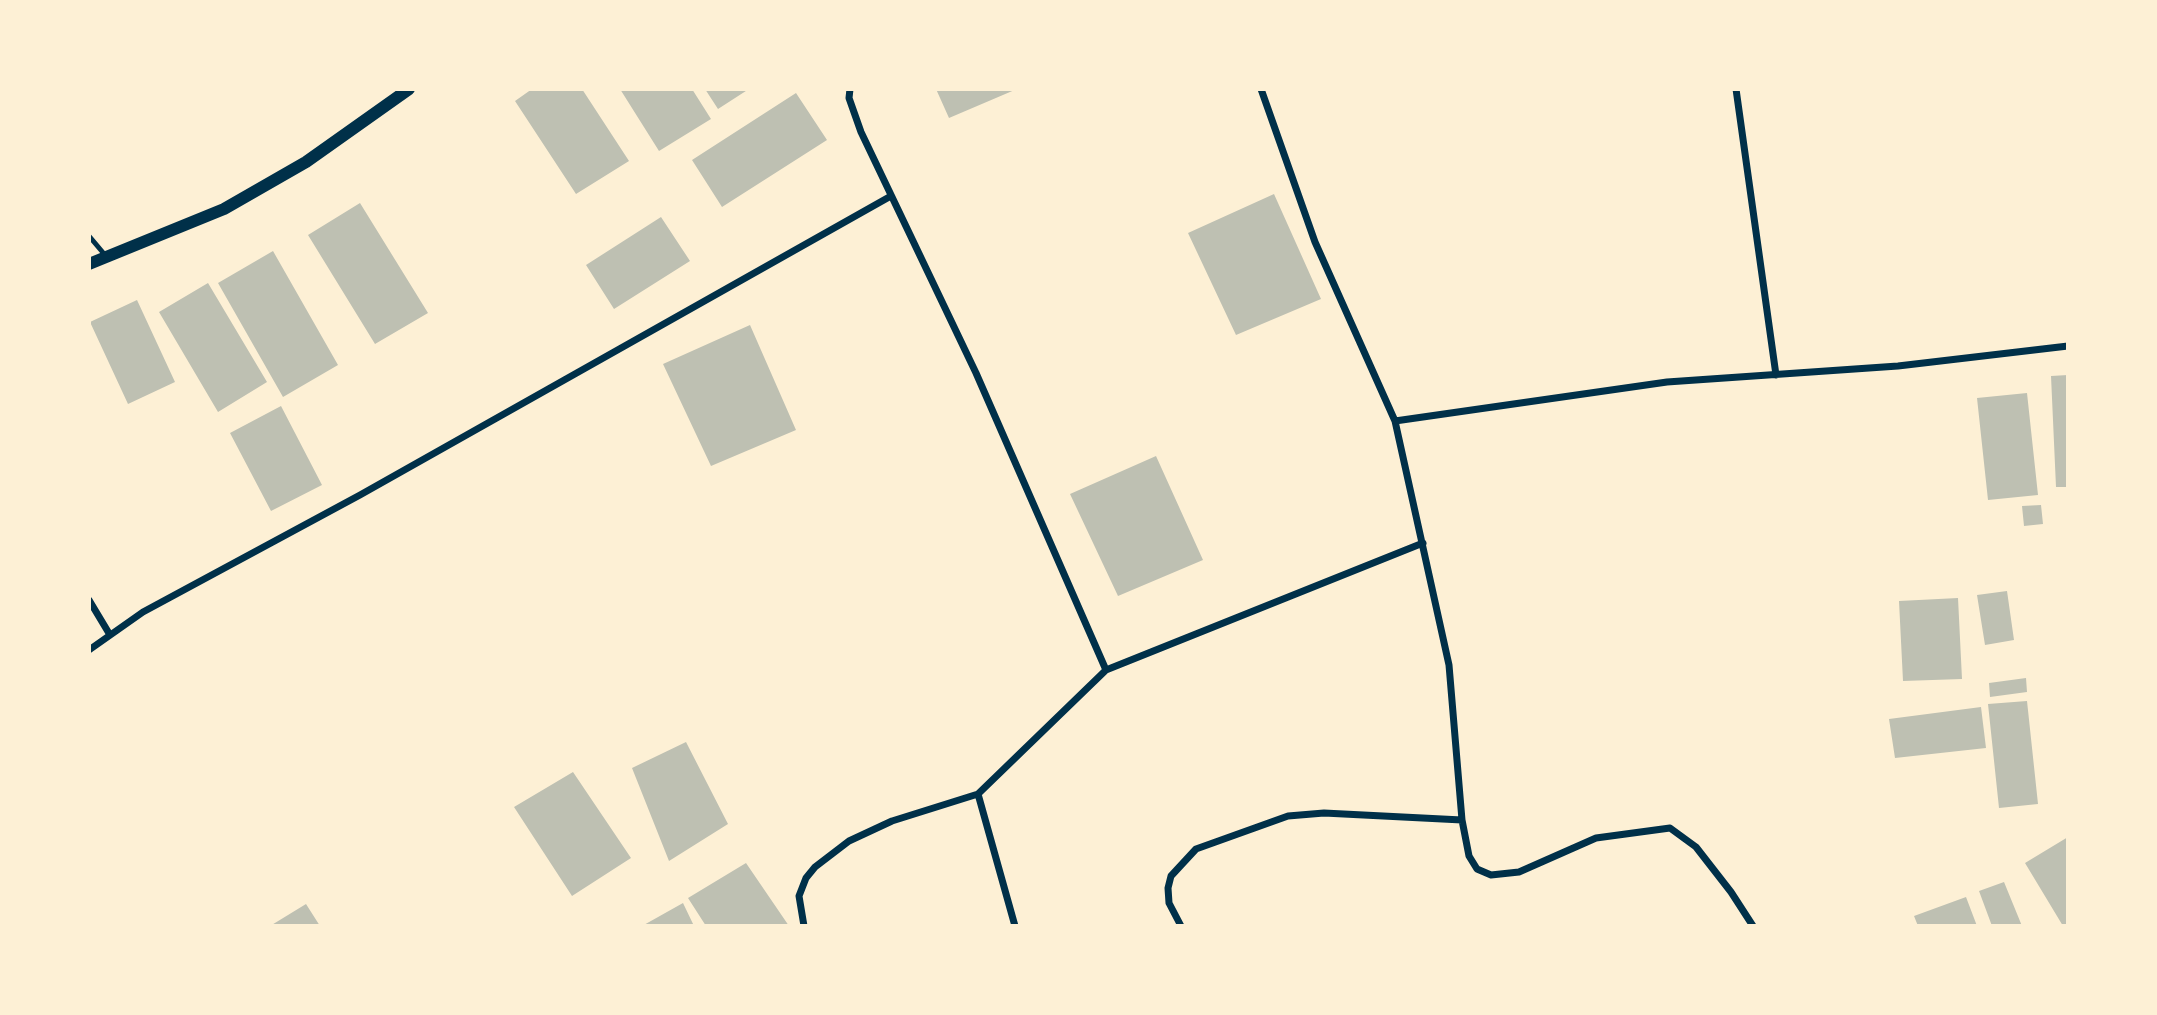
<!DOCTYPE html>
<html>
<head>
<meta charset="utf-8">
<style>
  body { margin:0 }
  #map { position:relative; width:2157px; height:1015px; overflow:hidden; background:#fdf0d5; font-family:Mulish,sans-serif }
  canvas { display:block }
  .frame { position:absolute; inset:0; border:91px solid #fdf0d5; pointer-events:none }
</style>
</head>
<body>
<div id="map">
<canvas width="2157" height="1015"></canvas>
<div class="frame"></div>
</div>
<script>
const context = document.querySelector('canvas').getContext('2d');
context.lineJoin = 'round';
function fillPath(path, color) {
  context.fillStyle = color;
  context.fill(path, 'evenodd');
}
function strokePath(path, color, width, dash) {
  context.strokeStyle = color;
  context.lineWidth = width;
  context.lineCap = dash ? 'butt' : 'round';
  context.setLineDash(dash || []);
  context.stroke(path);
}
const building = new Path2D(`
  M 532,89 L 582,89 L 629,161 L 576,194 L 515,101 Z
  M 620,89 L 692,89 L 711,119 L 659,151 Z
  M 705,89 L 749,89 L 718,109 Z
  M 936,89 L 1017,89 L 949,118 Z
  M 796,93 L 827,140 L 722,207 L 692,160 Z
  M 1274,194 L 1321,299 L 1236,335 L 1188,233 Z
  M 360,203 L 428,313 L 375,344 L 308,235 Z
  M 661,217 L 690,261 L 614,309 L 586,265 Z
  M 273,251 L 338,365 L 283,397 L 218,283 Z
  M 208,283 L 267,382 L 218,412 L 159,312 Z
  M 137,300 L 175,382 L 128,404 L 90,322 Z
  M 750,325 L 796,430 L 711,466 L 663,364 Z
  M 2068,375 L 2068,487 L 2056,487 L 2051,376 Z
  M 2027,393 L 2038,495 L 1988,500 L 1977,398 Z
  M 281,406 L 322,485 L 271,511 L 230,433 Z
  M 1156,456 L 1203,560 L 1118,596 L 1070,494 Z
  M 2041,505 L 2043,524 L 2024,526 L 2022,506 Z
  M 2007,591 L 2014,640 L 1985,645 L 1977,595 Z
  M 1958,598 L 1962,679 L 1903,681 L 1899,601 Z
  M 2026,678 L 2027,692 L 1990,697 L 1989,683 Z
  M 2027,701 L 2038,804 L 1999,808 L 1988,704 Z
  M 1981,707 L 1986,748 L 1895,758 L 1889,719 Z
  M 686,742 L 728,824 L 669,861 L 632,768 Z
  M 573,772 L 631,858 L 572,896 L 514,807 Z
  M 2068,837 L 2068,926 L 2063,926 L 2025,863 Z
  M 746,863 L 789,926 L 706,926 L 688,898 Z
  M 2004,882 L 2022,926 L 1992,926 L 1979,891 Z
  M 1966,897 L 1977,926 L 1918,926 L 1914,916 Z
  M 683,903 L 694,926 L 642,926 Z
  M 306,904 L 320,926 L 270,926 Z`);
const service = new Path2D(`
  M 89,236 L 105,255`);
const minor = new Path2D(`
  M 850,89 L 849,98 L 861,132 L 976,373 L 1106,670
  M 1261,89 L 1315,242 L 1395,421 L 1449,665 L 1462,820 L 1469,856 L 1477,869 L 1491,875 L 1519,872 L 1596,838 L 1670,828 L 1696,847 L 1731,892 L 1753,926
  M 1736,89 L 1776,375
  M 1395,421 L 1667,382 L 1898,366 L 2068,346
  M 89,600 L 110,635
  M 89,650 L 143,612 L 360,495 L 891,196
  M 978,794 L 1015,926
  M 804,926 L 799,896 L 806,878 L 815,867 L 849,841 L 892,821 L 978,794 L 1106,670 L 1423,543
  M 1181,926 L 1169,903 L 1168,888 L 1171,876 L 1196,849 L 1288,816 L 1324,813 L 1462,820`);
const tertiary = new Path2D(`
  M 89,264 L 224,209 L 306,162 L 409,89`);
fillPath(building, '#bec0b2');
strokePath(service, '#003049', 5);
strokePath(minor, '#003049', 7);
strokePath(tertiary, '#003049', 12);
</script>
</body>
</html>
